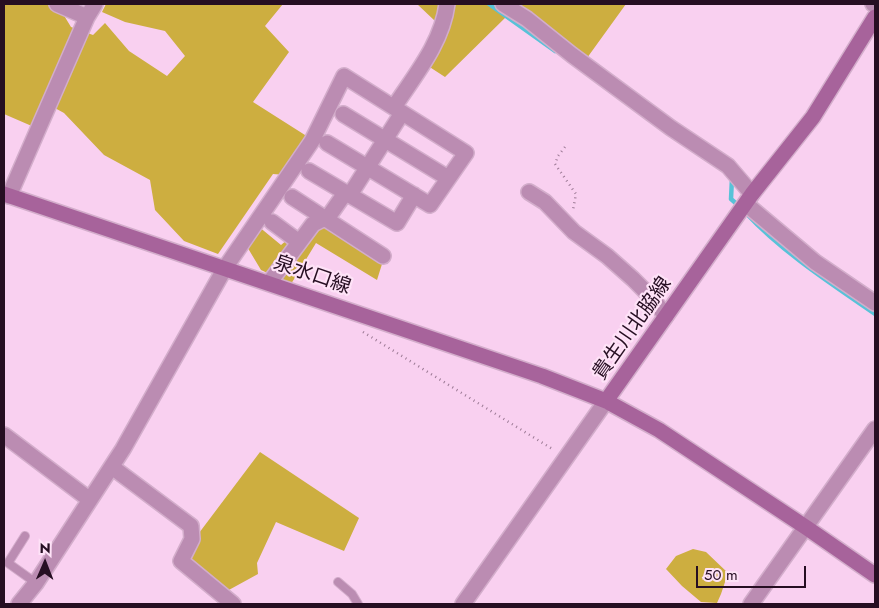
<!DOCTYPE html>
<html>
<head>
<meta charset="utf-8">
<style>
  body { margin:0 }
  #map { position:relative; width:879px; height:608px; overflow:hidden; background:#f9d0f0; font-family:Jost,sans-serif }
  canvas { display:block }
  .frame { position:absolute; inset:0; border:5px solid #260e22; pointer-events:none }
  .north { position:absolute; left:20px; top:538px; width:50px; height:50px; -webkit-text-stroke:4px #fee2f7; paint-order:stroke; rotate:1deg; font-size:14px; font-weight:700; line-height:20px; text-align:center; color:#260e22 }
  .north::after { content:''; display:block; margin:auto; width:18px; height:22px; background:#260e22; clip-path:polygon(50% 0,100% 100%,50% 72%,0 100%) }
  .scale { position:absolute; left:696px; top:566px; width:110px; height:22px; box-sizing:border-box; border:2px solid #260e22; border-top:0; padding-left:6px; font-size:15px; line-height:18px; white-space:nowrap; color:#260e22; -webkit-text-stroke:4px #fee2f7; paint-order:stroke }
</style>
</head>
<body>
<div id="map">
<canvas width="879" height="608"></canvas>
<div class="frame"></div>
<div class="north">N</div>
<div class="scale">50 m</div>
</div>
<script>
const context = document.querySelector('canvas').getContext('2d');
context.lineJoin = 'round';
function fillPath(path, color) {
  context.fillStyle = color;
  context.fill(path, 'evenodd');
}
function strokePath(path, color, width, dash) {
  context.strokeStyle = color;
  context.lineWidth = width;
  context.lineCap = dash ? 'butt' : 'round';
  context.setLineDash(dash || []);
  context.stroke(path);
}
function label(font, color, halo, rows, align = 'center') {
  context.font = font + ' Jost,"Noto Sans JP",sans-serif';
  context.lineWidth = 4.5;
  context.setLineDash([]);
  context.textBaseline = 'middle';
  context.strokeStyle = halo;
  context.fillStyle = color;
  for (const [text, x, y, turn = 0] of rows) {
    context.save();
    context.translate(x, y);
    context.rotate((+turn || 0) * Math.PI / 180);
    context.textAlign = isNaN(turn) ? turn : align;
    if (halo) context.strokeText(text, 0, 0);
    context.fillText(text, 0, 0);
    context.restore();
  }
}
const green = new Path2D(`
  M 4,4 L 57,4 L 71,27 L 93,35 L 105,23 L 129,51 L 167,76 L 185,56 L 165,31 L 125,22 L 102,12 L 106,4 L 283,4 L 265,26 L 289,52 L 253,102 L 316,142 L 298,176 L 273,174 L 218,254 L 184,241 L 155,210 L 150,180 L 104,155 L 64,113 L 42,101 L 34,127 L 4,114 Z
  M 417,4 L 488,4 L 506,17 L 445,77 L 425,64 L 427,42 L 435,21 Z
  M 517,4 L 626,4 L 587,58 Z
  M 311,220 L 339,235 L 382,264 L 377,280 L 316,243 L 291,284 L 261,270 L 246,245 L 258,226 L 281,245 Z
  M 260,452 L 359,518 L 344,551 L 276,522 L 257,563 L 258,574 L 227,591 L 189,558 L 199,533 Z
  M 693,549 L 706,552 L 728,573 L 721,594 L 717,603 L 701,602 L 682,586 L 666,569 L 676,556 Z`);
const stream = new Path2D(`
  M 489,4 L 555,51
  M 732,178 L 731,199 L 739,206
  M 745,212 C 782,252 830,283 875,314`);
const path = new Path2D(`
  M 565,147 L 558,156 L 555,164 L 576,194 L 573,210
  M 363,332 L 554,450`);
const service = new Path2D(`
  M 25,536 L 8,563 L 36,583
  M 338,582 L 352,594 L 358,604`);
const minor = new Path2D(`
  M 57,4 L 87,17
  M 503,4 L 527,19 L 572,55 L 671,128 L 728,166 L 752,194
  M 873,4 L 875,5
  M 394,107 C 415,75 442,43 447,4
  M 343,114 L 448,178
  M 309,171 L 397,223 L 414,195
  M 529,192 L 545,202 L 574,232 L 607,256 L 633,279 L 651,297 L 666,316
  M 9,196 L 87,17 L 95,4
  M 292,197 L 383,256
  M 746,204 L 815,262 L 875,303
  M 272,222 L 299,242
  M 269,283 L 313,224 L 329,216 L 343,196 L 353,190 L 402,113
  M 4,435 L 90,500
  M 112,467 L 191,526 L 192,539 L 181,561 L 233,604
  M 19,604 L 36,583 L 123,449 L 225,268 L 312,141 L 344,76 L 466,153 L 430,205 L 327,143
  M 463,604 L 606,401
  M 751,604 L 875,429`);
const secondary = new Path2D(`
  M 4,194 L 542,376 L 606,401 L 659,430 L 807,528 L 875,575
  M 606,401 L 752,194 L 813,117 L 875,17`);
const streetNames = [
  ["泉水口線",312,276,19],
  ["貴生川北脇線",633,329,-55]
];
fillPath(green, '#cdae40');
strokePath(stream, '#58c2d8', 4.5);
strokePath(service, '#d3adcb', 10);
strokePath(minor, '#d3adcb', 18);
strokePath(secondary, '#d3adcb', 18);
strokePath(path, '#9c7a95', 2.5, [1, 4]);
strokePath(service, '#bb8cb2', 8);
strokePath(minor, '#bb8cb2', 15);
strokePath(secondary, '#a7639b', 15);
label('20px', '#260e22', '#fee2f7', streetNames);
</script>
</body>
</html>
